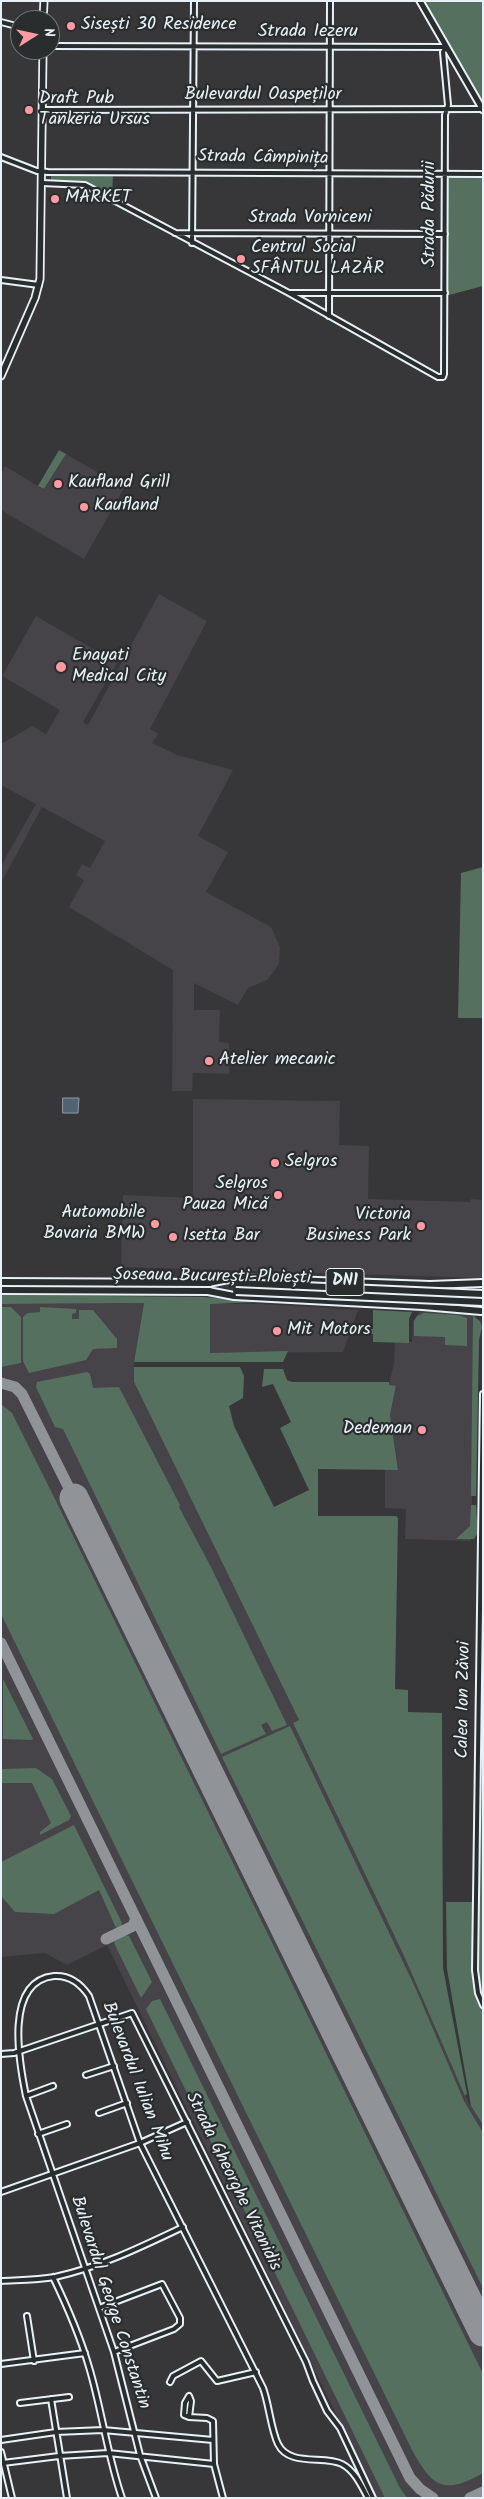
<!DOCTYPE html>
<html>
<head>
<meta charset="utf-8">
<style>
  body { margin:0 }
  #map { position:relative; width:484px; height:2499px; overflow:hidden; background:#37373a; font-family:Kalam,sans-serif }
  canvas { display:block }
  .frame { position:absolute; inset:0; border:2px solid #e8f1f8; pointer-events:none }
  .north { position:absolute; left:10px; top:10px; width:50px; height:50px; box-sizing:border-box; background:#2a2d2e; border:1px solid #767b7f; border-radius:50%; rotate:80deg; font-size:14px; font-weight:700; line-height:20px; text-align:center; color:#e8f1f8 }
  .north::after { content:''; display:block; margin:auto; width:18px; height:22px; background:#ff9aa2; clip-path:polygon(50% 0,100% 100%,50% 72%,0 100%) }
</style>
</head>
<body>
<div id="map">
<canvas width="484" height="2499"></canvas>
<div class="frame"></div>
<div class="north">N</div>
</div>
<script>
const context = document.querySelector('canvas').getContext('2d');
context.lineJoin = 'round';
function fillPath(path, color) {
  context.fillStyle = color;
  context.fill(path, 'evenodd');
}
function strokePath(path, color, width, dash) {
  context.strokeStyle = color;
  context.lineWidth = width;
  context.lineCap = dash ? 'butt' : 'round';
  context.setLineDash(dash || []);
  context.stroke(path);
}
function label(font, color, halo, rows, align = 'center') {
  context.font = font + ' Kalam,sans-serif';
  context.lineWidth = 4.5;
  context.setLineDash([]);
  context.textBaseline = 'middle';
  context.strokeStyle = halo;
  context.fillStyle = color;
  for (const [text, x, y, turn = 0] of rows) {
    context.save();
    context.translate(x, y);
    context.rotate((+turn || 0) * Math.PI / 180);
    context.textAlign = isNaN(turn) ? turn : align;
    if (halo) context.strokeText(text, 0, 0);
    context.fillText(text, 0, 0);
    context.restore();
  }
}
const built = new Path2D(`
  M 66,454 L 124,488 L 84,559 L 1,510 L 1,474 L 5,466 L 44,490 Z
  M 159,594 L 207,621 L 150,729 L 158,734 L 152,743 L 177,755 L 233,770 L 198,836 L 228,852 L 206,892 L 271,927 L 280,947 L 279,963 L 275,970 L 267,980 L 248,988 L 238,1005 L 194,983 L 194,1010 L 220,1010 L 219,1042 L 229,1043 L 229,1074 L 193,1073 L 192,1091 L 172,1091 L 173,970 L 69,907 L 84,880 L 76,875 L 82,864 L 90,868 L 105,841 L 42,807 L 1,883 L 1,866 L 36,804 L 1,785 L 1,744 L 32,726 L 46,734 L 60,710 L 2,676 L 36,616 L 117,663 L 83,722 L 88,725 Z
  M 193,1099 L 340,1101 L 339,1145 L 369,1146 L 368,1199 L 470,1202 L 471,1199 L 483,1200 L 483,1278 L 121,1267 L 123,1195 L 193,1198 Z
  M 144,1303 L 134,1361 L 134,1382 L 299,1720 L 293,1723 L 405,1958 L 469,2103 L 483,2125 L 483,2498 L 377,2498 L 107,1945 L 67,1965 L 45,1953 L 1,1957 L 1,1304 Z
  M 210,1304 L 260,1304 L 358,1310 L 343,1352 L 210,1353 Z
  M 421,1310 L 476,1313 L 471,1541 L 405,1539 L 406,1509 L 385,1508 L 385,1470 L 398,1469 L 390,1415 L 396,1387 L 389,1385 L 394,1363 L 395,1342 L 412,1342 L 413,1321 Z
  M 483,1393 L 483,1756 L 478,1756 Z`);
const green = new Path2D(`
  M 420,1 L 483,1 L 483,110 Z
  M 51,174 L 113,174 L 112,198 L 83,183 L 51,182 Z
  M 445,174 L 483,174 L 483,286 L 449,295 L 445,293 Z
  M 59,450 L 66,454 L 44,489 L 38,486 Z
  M 483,867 L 483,1018 L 458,1018 L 461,873 Z
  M 1,1295 L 204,1297 L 260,1302 L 210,1304 L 210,1353 L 288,1351 L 283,1362 L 134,1362 L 144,1303 L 1,1304 Z
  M 1,1307 L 11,1307 L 21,1317 L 21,1363 L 1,1367 Z
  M 40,1307 L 76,1309 L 76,1313 L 72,1314 L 72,1319 L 79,1319 L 79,1310 L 93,1310 L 117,1339 L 117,1348 L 93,1349 L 86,1360 L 29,1373 L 23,1361 L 23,1317 L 28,1313 L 40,1312 Z
  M 373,1310 L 412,1312 L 409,1319 L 409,1343 L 373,1342 L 373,1334 L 370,1334 L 370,1329 L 373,1329 Z
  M 424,1313 L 458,1315 L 467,1318 L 467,1346 L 445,1345 L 445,1337 L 414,1336 L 414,1321 L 417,1316 Z
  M 473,1316 L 480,1321 L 482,1327 L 479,1340 L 476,1496 L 471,1496 Z
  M 134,1367 L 240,1367 L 244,1376 L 243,1398 L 229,1406 L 234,1426 L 274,1507 L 309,1490 L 280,1428 L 291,1422 L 273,1384 L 262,1387 L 264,1369 L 283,1369 L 287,1380 L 292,1382 L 389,1382 L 389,1385 L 396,1386 L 390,1415 L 398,1470 L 318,1469 L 318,1516 L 396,1516 L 398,1518 L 395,1689 L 408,1690 L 408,1712 L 442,1713 L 443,1968 L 467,2094 L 465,2096 L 405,1958 L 293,1723 L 299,1720 L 134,1382 Z
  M 87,1372 L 90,1374 L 93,1388 L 119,1387 L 180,1505 L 179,1507 L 211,1567 L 287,1725 L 272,1731 L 267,1722 L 261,1725 L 266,1734 L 221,1754 L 63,1429 L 55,1427 L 36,1387 L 37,1382 Z
  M 1,1404 L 12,1413 L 55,1499 L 483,2374 L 483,2473 C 443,2496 432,2486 412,2450 L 1,1614 Z
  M 471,1505 L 476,1505 L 478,1533 L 474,1539 L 456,1539 L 470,1526 Z
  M 3,1679 L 33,1739 L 31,1740 L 3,1739 Z
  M 290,1726 L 415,1987 L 464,2101 L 483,2133 L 483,2288 L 222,1757 Z
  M 478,1756 L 483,1756 L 483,2125 L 471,2106 L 447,1969 L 446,1902 L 477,1902 Z
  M 36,1768 L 52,1779 L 71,1816 L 69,1820 L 40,1835 L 40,1832 L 51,1823 L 32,1783 L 1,1783 L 1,1769 Z
  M 74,1825 L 122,1923 L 121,1926 L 116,1928 L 99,1890 L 54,1914 L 15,1912 L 1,1896 L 1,1862 Z
  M 125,1935 L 129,1936 L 152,1982 L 141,1998 L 115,1945 L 114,1941 Z
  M 160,1999 L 400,2488 L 407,2498 L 385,2498 L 146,2009 L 152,2001 Z`);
const water = new Path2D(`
  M 63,1098 L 79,1098 L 78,1113 L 63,1113 Z`);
const taxiway = new Path2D(`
  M 1,1383 L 15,1387 L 22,1394 L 74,1498
  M 1,1643 L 410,2478 L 420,2489 L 433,2498
  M 106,1939 L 133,1926 L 136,1918
  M 470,2498 L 483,2492`);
const runway = new Path2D(`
  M 74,1498 L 483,2332`);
const minor = new Path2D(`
  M 1,22 L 20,27
  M 43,110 L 483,109
  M 1,157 L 37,171 L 48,172 L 483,174
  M 42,183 L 85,185 L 289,293 L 438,377 L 443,377 L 444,374 L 445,115 L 448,105 L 443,52 L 446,47 L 50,46
  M 175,233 L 445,234
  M 192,243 L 194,1
  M 1,280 L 39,285
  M 289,293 L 445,293
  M 329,316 L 330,1
  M 483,1394 L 475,1970 L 478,1993 L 483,2005
  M 1,2054 L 14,2053 L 132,2013 L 306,2362 L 313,2381 L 327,2411 L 340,2428 L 373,2498
  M 86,2075 L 114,2066
  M 26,2096 L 53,2086
  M 99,2113 L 127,2103
  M 38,2134 L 67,2124
  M 1,2192 L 140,2143 L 187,2122
  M 53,2277 C 67,2306 80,2336 89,2367 C 102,2410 107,2455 122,2498
  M 1,2281 C 19,2280 37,2280 55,2277 C 100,2267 141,2247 183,2227
  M 99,2308 L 162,2284 L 180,2318 L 180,2324 L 174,2329 L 114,2352
  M 27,2316 L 34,2361
  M 1,2364 L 85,2353
  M 170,2382 L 173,2376 L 201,2361 L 217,2381 L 256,2372
  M 51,2399 L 67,2498
  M 20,2403 L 69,2397
  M 189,2417 L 191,2401 L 189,2396 L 185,2403 L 184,2415 L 189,2417 L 207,2418 L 213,2421 L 214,2464 L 223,2498
  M 1,2440 L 56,2432 L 103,2430 L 213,2440
  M 1,2452 L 12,2498
  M 3,2463 L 59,2456 L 108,2453 L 214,2464
  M 156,2498 L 140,2455 L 114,2352 L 26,2096 C 19,2062 4,1981 54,1976 C 69,1975 81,1984 89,1996 L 140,2143 L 263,2388 C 269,2404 271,2430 278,2444 C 289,2467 324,2455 342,2464 C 355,2471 361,2485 368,2498`);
const tertiary = new Path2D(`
  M 420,1 L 483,110`);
const secondary = new Path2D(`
  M 43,20 L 44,1
  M 1,376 L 35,298 L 40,279 L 43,50`);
const trunk = new Path2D(`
  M 1,1282 L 210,1283
  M 208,1283 L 234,1278 L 430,1285 L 483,1283
  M 1,1290 L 210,1291
  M 208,1291 L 234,1296 L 423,1306 L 481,1311`);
const trunkBridge = new Path2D(`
  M 236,1283 L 483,1294
  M 236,1291 L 483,1302`);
const markers = [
  [71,26,5,"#ff9aa2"],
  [29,110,5,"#ff9aa2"],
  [55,199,5,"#ff9aa2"],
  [241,259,5,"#ff9aa2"],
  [58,484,5,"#ff9aa2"],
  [84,507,5,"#ff9aa2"],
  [61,667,6,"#ff9aa2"],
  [209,1061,5,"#ff9aa2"],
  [275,1163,5,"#ff9aa2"],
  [278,1195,5,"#ff9aa2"],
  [155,1224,5,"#ff9aa2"],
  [421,1226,5,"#ff9aa2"],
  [173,1237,5,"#ff9aa2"],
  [277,1331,5,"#ff9aa2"],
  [422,1430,5,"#ff9aa2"]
];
const shields = [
  [345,1282,38]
];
const shieldNames = [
  ["DN1",345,1282]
];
const poiNames = [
  ["Sisești 30 Residence",81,26],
  ["Draft Pub",39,100],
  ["Tankeria Ursus",39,121],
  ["MARKET",65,199],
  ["Centrul Social",251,249],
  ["SFÂNTUL LAZĂR",251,270],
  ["Kaufland Grill",68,484],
  ["Kaufland",94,507],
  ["Enayati",72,657],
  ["Medical City",72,678],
  ["Atelier mecanic",219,1061],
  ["Selgros",285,1163],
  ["Selgros",268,1185,"right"],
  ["Pauza Mică",268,1206,"right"],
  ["Automobile",145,1214,"right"],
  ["Bavaria BMW",145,1235,"right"],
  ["Victoria",411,1216,"right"],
  ["Business Park",411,1237,"right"],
  ["Isetta Bar",183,1237],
  ["Mit Motors",287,1331],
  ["Dedeman",412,1430,"right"]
];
const streetNames = [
  ["Strada Iezeru",308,33],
  ["Bulevardul Oaspeților",263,96],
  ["Strada Câmpinița",263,159,1],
  ["Strada Pădurii",431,214,-90],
  ["Strada Vorniceni",310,219],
  ["Șoseaua București-Ploiești",212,1278,1],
  ["Calea Ion Zăvoi",465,1700,-89],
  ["Bulevardul Iulian Mihu",136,2082,69],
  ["Strada Gheorghe Vitanidis",232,2182,64],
  ["Bulevardul George Constantin",109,2303,72]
];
fillPath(built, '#464349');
fillPath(green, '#56705f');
fillPath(water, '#4f6373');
strokePath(water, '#8c9ca8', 1);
strokePath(taxiway, '#909499', 11);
strokePath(runway, '#909499', 29);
strokePath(minor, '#e8f1f8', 8);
strokePath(tertiary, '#e8f1f8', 9);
strokePath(secondary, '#e8f1f8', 9);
strokePath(trunk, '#e8f1f8', 10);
strokePath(minor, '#2a2d2e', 4);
strokePath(tertiary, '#2a2d2e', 5);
strokePath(secondary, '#2a2d2e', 5.5);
strokePath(trunk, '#2a2d2e', 6);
strokePath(trunkBridge, '#e8f1f8', 10, []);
strokePath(trunkBridge, '#2a2d2e', 6);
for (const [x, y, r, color] of markers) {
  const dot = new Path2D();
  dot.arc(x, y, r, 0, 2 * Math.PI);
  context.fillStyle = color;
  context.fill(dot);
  strokePath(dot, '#2a2d2e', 2);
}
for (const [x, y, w] of shields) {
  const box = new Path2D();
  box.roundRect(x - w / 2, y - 13.5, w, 27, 4);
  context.fillStyle = '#2a2d2e';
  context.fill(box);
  strokePath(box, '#e8f1f8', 1);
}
label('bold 16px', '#e8f1f8', null, shieldNames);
label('18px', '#e8f1f8', '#2a2d2e', poiNames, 'left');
label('18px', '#e8f1f8', '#2a2d2e', streetNames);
</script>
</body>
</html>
